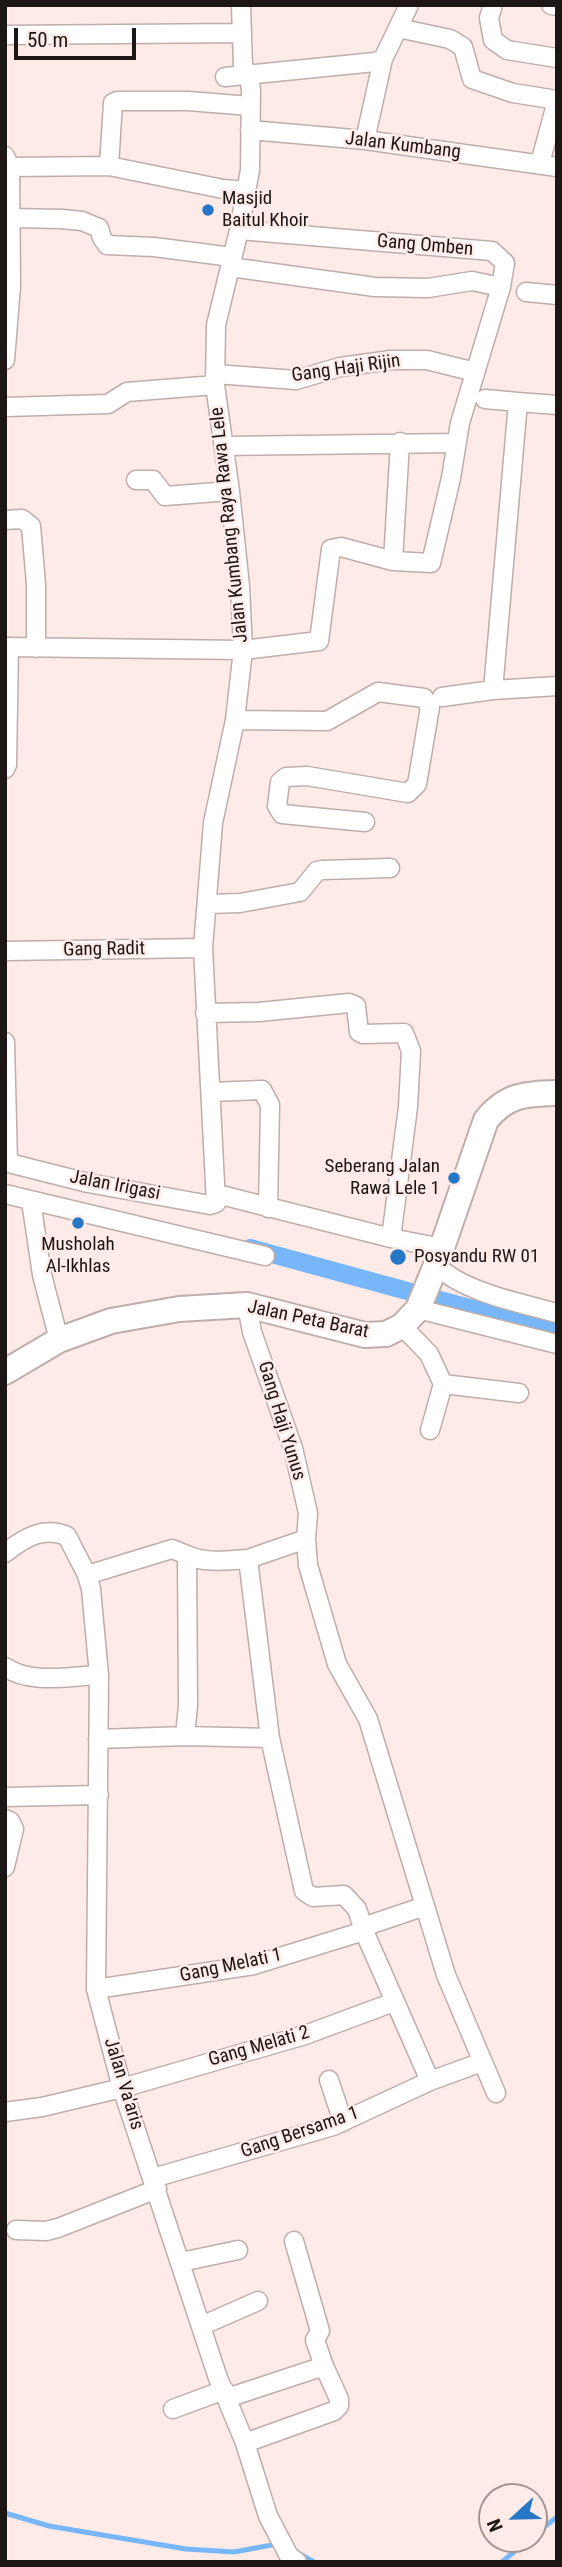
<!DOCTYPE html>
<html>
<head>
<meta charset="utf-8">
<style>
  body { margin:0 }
  #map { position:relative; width:562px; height:2567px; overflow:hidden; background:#feebe8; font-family:"Roboto Condensed",sans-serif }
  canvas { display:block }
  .frame { position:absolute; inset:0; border:7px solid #1c1615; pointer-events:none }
  .north { position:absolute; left:478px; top:2483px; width:70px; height:70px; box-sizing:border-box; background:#feebe8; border:2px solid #a49694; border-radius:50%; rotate:248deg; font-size:19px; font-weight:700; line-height:28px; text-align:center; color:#1c1615 }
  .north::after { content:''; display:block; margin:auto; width:24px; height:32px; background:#2678c7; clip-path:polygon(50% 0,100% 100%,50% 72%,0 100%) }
  .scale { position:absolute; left:14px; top:28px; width:122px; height:32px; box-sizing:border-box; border:4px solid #1c1615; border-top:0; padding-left:9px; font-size:21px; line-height:24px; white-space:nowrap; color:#1c1615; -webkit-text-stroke:5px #feebe8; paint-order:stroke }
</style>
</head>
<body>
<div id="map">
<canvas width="562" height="2567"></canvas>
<div class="frame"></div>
<div class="north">N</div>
<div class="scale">50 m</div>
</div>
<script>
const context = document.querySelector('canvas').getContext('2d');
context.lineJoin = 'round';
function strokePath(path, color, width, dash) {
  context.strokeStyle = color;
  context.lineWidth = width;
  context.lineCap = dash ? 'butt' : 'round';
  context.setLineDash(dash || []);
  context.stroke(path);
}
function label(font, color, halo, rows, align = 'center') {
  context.font = font + ' "Roboto Condensed",sans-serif';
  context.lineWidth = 5;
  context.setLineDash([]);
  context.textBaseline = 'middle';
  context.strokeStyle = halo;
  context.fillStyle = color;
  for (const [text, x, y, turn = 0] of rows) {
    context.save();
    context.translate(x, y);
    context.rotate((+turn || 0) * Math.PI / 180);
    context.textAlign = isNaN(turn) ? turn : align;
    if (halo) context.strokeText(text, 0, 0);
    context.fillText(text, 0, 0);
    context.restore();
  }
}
const stream = new Path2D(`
  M 5,2513 L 49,2526 L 186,2549 L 234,2552 L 277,2544
  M 534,2535 L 557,2517
  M 298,2553 L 314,2562
  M 502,2562 L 529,2539`);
const canal = new Path2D(`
  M 250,1248 L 557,1332`);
const minor = new Path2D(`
  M 493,5 L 489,18 L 493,40 L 507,50 L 557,58
  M 551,5 L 557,6
  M 398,28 L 450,39 L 463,47 L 472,79 L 513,93 L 557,100
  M 5,35 L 242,33
  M 225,77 L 375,62 L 383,59 L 409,5
  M 250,130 L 365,140 L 557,167
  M 365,140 L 383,59
  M 5,156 L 10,167 L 11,286 L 5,360
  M 540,163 L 557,101
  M 109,166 L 113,103 L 117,101 L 188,101 L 250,106
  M 10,167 L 109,166 L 223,189 L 247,191
  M 11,218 L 62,219 L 82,221 L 99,228 L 102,238 L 107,245 L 154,247 L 232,257
  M 230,267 L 375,287 L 428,288 L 472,281 L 501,287
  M 526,292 L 557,295
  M 215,374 L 296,380 L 340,367 L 391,360 L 427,360 L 475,372
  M 485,399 L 518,402
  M 5,407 L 108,404 L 127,392 L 215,385
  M 224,446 L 455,443
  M 136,480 L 153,480 L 165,496 L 230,491
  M 5,520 L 22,519 L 31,526 L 36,584 L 36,648
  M 393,561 L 400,442
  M 5,647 L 243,650 L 319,641 L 331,549 L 341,547 L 393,561 L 431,563 L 451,478 L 460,423 L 501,287 L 505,263 L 492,251 L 239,230
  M 493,690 L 518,402 L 557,405
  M 442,697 L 493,690 L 557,686
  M 235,720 L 327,721 L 378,692 L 424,698 L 430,707 L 417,784 L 408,793 L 307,776 L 286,777 L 280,782 L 277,806 L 282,814 L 365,822
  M 5,769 L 7,765 L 9,647
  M 207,904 L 240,903 L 300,892 L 317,871 L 323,870 L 390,868
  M 5,951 L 203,948
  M 205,1013 L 259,1012 L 349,1003 L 356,1006 L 359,1032 L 363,1034 L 404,1033 L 411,1051 L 408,1107 L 391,1238
  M 5,1042 L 8,1163
  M 211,1092 L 262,1090 L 270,1105 L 268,1208
  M 5,1162 L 88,1183 L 210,1205 L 216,1203 L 203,948 L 213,823 L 235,720 L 243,650 L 240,586 L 230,491 L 215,385 L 216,325 L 239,230 L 250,170 L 251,90 L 249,76 L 243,66 L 241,5
  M 5,1194 L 265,1256
  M 217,1194 L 391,1238 L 442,1248
  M 31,1201 L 42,1275 L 59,1340
  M 436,1265 C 463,1292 520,1303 557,1313
  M 247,1305 L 252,1332 L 293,1448 L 308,1513 L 306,1539 L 308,1565 L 337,1664 L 368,1719 L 446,1975 L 496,2093
  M 418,1309 L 557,1344
  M 402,1326 L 429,1354 L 443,1384 L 430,1430
  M 443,1384 L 519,1393
  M 306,1539 L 248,1559 L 270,1738 L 304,1891 L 313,1897 L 344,1895 L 357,1909 L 364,1931 L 430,2081
  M 5,1553 C 24,1538 43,1526 67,1536 L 87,1575 L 91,1589 L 99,1675 L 96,1989 L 122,2088 L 218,2378 L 245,2443 L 268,2516 L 289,2556 L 297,2562
  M 187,1555 C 206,1564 228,1560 248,1559
  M 87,1575 L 172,1549 L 187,1555 L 188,1705 L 185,1736
  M 5,1667 C 31,1685 69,1676 99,1675
  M 98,1739 L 185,1736 L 270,1738
  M 5,1797 L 99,1795
  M 5,1819 L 10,1821 L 14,1829 L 5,1867
  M 363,1927 L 425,1906
  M 96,1989 L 254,1965 L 364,1931
  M 329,2080 L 343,2122
  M 5,2112 L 42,2107 L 122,2088 L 305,2035 L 394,2002
  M 153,2178 L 333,2126 L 430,2081 L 482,2062
  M 16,2230 L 46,2231 L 58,2228 L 157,2189
  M 181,2262 L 238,2250
  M 201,2326 L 258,2301
  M 227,2398 L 324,2366 L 315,2340 L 320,2331 L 294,2241
  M 173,2409 L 224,2390
  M 245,2443 L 334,2411 L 339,2406 L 339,2399 L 324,2366`);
const secondary = new Path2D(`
  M 5,1372 L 59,1340 L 111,1321 L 179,1309 L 247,1305 L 365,1335 L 386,1334 L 402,1326 L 418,1309 L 436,1265 L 486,1120 C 507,1094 526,1094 557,1093`);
const markers = [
  [208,210,7,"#2678c7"],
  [454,1178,7,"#2678c7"],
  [78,1223,7,"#2678c7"],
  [398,1257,9,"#2678c7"]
];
const streetNames = [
  ["Jalan Kumbang",403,146,7],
  ["Gang Omben",425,246,5],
  ["Gang Haji Rijin",346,369,-8],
  ["Jalan Kumbang Raya Rawa Lele",230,525,-96],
  ["Gang Radit",104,950,-1],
  ["Jalan Irigasi",115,1186,11],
  ["Jalan Peta Barat",308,1320,12],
  ["Gang Haji Yunus",281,1421,73],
  ["Gang Melati 1",231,1966,-12],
  ["Gang Melati 2",259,2047,-16],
  ["Jalan Va'aris",123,2084,73],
  ["Gang Bersama 1",300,2133,-19]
];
const poiNames = [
  ["Masjid",222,199],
  ["Baitul Khoir",222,221],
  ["Seberang Jalan",440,1167,"right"],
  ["Rawa Lele 1",440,1189,"right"],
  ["Musholah",78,1245,"center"],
  ["Al-Ikhlas",78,1267,"center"],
  ["Posyandu RW 01",414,1257]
];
strokePath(stream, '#78b6fa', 5);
strokePath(canal, '#78b6fa', 18);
strokePath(minor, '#beadaa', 21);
strokePath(secondary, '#beadaa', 28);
strokePath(minor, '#fff', 18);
strokePath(secondary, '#fff', 24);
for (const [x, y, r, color] of markers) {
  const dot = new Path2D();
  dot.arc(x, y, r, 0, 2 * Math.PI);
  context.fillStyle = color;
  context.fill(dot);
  strokePath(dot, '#feebe8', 2.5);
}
label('19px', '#1c1615', '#feebe8', streetNames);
label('19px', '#1c1615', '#feebe8', poiNames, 'left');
</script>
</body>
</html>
